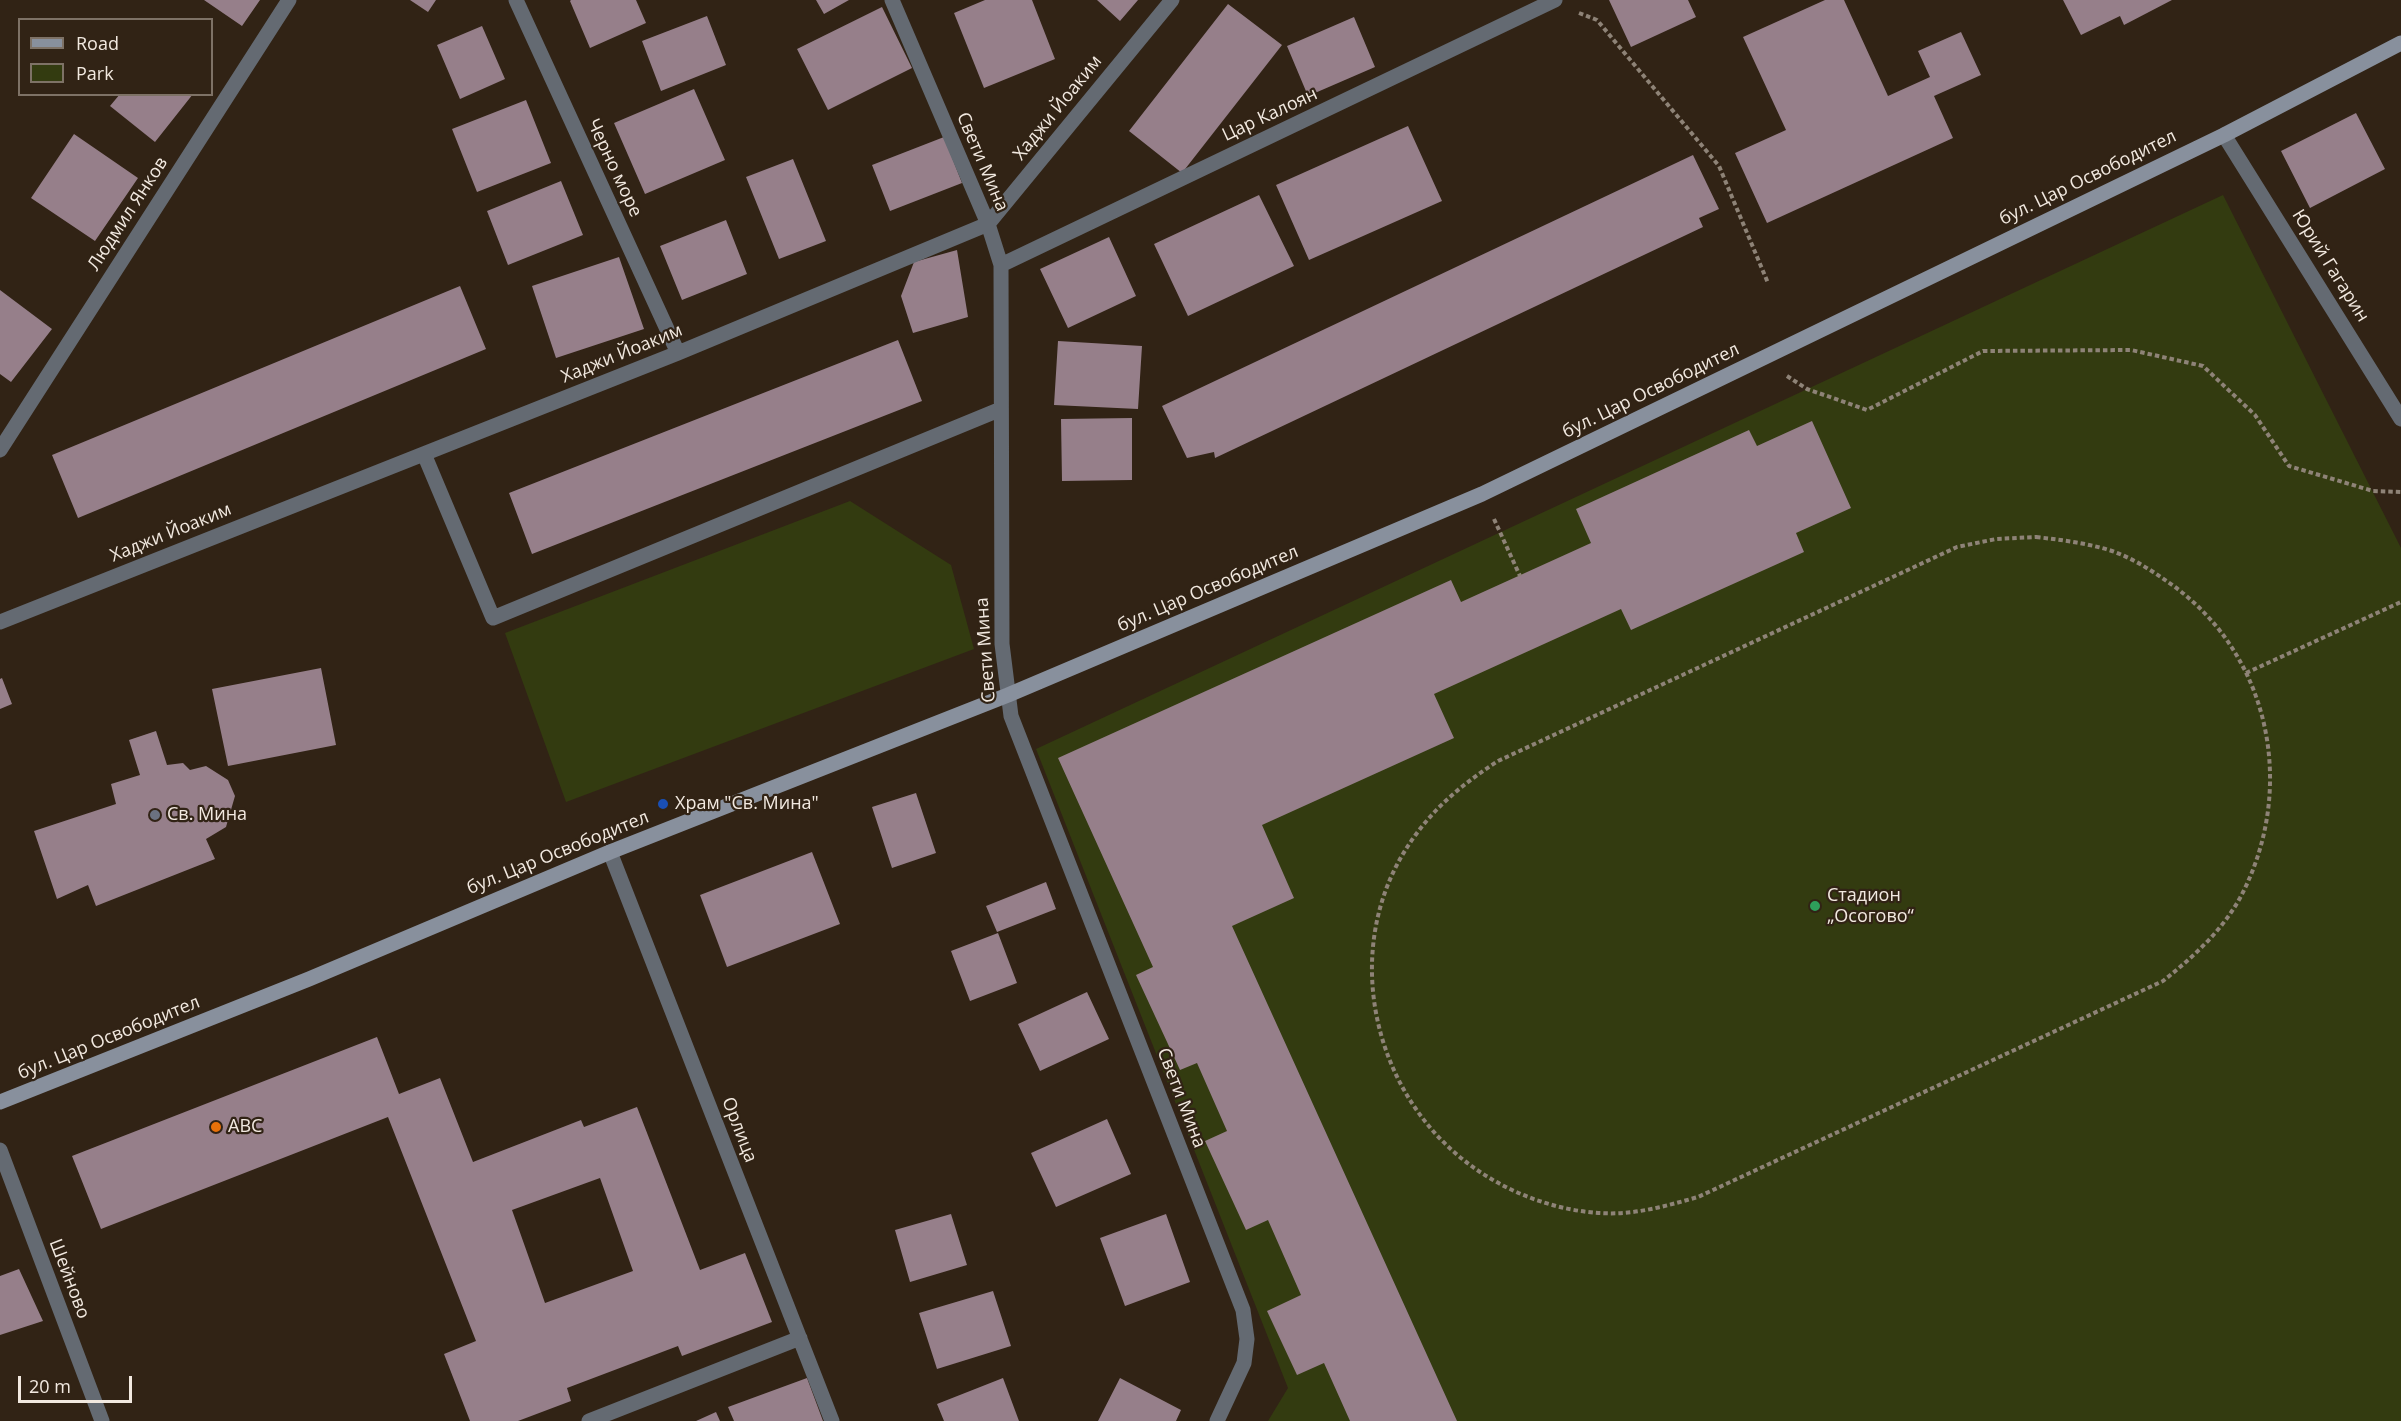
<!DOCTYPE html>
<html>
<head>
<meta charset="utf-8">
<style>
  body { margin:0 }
  #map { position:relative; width:2401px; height:1421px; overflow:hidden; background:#312315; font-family:"Open Sans",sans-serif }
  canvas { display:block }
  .legend { position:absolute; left:18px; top:18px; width:195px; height:78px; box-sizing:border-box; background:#312315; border:2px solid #7e7266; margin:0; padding:8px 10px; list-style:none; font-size:18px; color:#f2e9e0 }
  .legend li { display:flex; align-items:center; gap:12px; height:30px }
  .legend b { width:30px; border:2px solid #7e7266 }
  .scale { position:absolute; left:18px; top:1376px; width:114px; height:27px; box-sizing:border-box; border:3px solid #f2e9e0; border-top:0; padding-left:8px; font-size:18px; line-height:21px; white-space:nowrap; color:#f2e9e0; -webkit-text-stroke:4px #312315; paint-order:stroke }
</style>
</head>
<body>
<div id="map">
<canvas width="2401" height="1421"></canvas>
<ul class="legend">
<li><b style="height:8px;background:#88909d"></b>Road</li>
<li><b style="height:16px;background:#333b10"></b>Park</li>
</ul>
<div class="scale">20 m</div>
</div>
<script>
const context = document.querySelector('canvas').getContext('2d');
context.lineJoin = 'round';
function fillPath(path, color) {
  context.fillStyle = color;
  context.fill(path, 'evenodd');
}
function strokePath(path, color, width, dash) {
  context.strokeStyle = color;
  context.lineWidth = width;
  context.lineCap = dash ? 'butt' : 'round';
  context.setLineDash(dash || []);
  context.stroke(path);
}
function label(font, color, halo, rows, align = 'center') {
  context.font = font + ' "Open Sans",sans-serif';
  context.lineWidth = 4.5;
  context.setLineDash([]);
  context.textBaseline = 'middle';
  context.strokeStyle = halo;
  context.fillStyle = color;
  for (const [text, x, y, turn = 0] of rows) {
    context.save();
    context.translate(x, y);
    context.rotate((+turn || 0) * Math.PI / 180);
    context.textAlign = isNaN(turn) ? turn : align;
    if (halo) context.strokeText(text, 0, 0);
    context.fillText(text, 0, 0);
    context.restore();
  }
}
const green = new Path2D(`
  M 2223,195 L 2401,548 L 2401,1421 L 1268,1421 L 1288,1388 L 1036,749 Z
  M 850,501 L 951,565 L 974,649 L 566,802 L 505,633 Z`);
const building = new Path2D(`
  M 204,0 L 260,0 L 242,26 Z
  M 410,0 L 436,0 L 428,12 Z
  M 571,0 L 636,0 L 646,23 L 590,48 L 570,1 Z
  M 816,0 L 849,0 L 824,14 Z
  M 985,0 L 1032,0 L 1055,59 L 984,88 L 954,13 Z
  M 1097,0 L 1138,0 L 1120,21 Z
  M 1609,0 L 1688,0 L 1696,17 L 1631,47 Z
  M 1825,0 L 1844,0 L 1888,96 L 1930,77 L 1918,51 L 1961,32 L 1981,75 L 1934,96 L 1953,138 L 1767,223 L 1735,153 L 1786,130 L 1743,37 Z
  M 2063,0 L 2172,0 L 2124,25 L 2120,16 L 2081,35 Z
  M 1228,4 L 1282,45 L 1182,173 L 1129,131 Z
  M 882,7 L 912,68 L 828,110 L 797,49 Z
  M 707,16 L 726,65 L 661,91 L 642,41 Z
  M 1354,17 L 1375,67 L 1308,96 L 1287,46 Z
  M 482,26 L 505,79 L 460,99 L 437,45 Z
  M 694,89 L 725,160 L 645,194 L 614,123 Z
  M 120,94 L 193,94 L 155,142 L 110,106 Z
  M 526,100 L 551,163 L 477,192 L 452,129 Z
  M 2356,113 L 2385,169 L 2310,208 L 2281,151 Z
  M 1408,126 L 1442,201 L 1309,260 L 1276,185 Z
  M 74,134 L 138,178 L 95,241 L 31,198 Z
  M 944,137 L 962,183 L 890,211 L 872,165 Z
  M 1693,155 L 1719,209 L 1699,218 L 1703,227 L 1215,458 L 1214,452 L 1187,458 L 1162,406 Z
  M 793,159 L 826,241 L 779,259 L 746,177 Z
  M 561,181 L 583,235 L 508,265 L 487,211 Z
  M 1259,195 L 1294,266 L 1188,316 L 1154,244 Z
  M 726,220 L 747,274 L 682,300 L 660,246 Z
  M 1109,237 L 1136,296 L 1068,328 L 1040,269 Z
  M 957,250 L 968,317 L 913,333 L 901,296 L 914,262 Z
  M 619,257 L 644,329 L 556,358 L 532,286 Z
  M 460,286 L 486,349 L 78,518 L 52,455 Z
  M 0,290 L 52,329 L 11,382 L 0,374 Z
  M 898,340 L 922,401 L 532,554 L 509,493 Z
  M 1058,341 L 1142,346 L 1138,409 L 1054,405 Z
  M 1132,418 L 1132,480 L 1062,481 L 1061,419 Z
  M 1812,421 L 1851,508 L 1796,533 L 1804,552 L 1631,630 L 1621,609 L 1434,694 L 1454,738 L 1262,825 L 1294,898 L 1232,926 L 1457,1421 L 1350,1421 L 1324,1363 L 1297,1375 L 1267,1311 L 1301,1295 L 1268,1220 L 1246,1230 L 1205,1141 L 1227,1131 L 1197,1063 L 1180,1070 L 1136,975 L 1153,967 L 1058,758 L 1451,580 L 1461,602 L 1591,543 L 1576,509 L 1749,430 L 1757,446 Z
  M 321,668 L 336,745 L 228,766 L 212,689 Z
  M 2,678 L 12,704 L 0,709 L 0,679 Z
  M 156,731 L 167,765 L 183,763 L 190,770 L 206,766 L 228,780 L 235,796 L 226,827 L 206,839 L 215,859 L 96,906 L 88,885 L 57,899 L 34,831 L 116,804 L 111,784 L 140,775 L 129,740 Z
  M 916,793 L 936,853 L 892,868 L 872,807 Z
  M 812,852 L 840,924 L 727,967 L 700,895 Z
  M 1046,882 L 1056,909 L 997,932 L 986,906 Z
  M 998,933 L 1017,983 L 970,1001 L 951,951 Z
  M 1087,992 L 1109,1039 L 1040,1071 L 1018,1024 Z
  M 377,1037 L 399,1094 L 440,1078 L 473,1162 L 581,1120 L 584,1127 L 637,1107 L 700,1270 L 745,1253 L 772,1322 L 682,1356 L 678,1346 L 567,1388 L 571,1401 L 518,1421 L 470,1421 L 444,1354 L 476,1341 L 388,1117 L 101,1229 L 72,1156 ZM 600,1178 L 633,1271 L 545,1303 L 512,1210 Z
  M 1107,1119 L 1131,1174 L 1056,1207 L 1031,1153 Z
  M 951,1214 L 967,1265 L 910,1282 L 895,1230 Z
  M 1166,1214 L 1190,1282 L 1125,1306 L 1100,1238 Z
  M 19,1269 L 43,1321 L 0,1335 L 0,1276 Z
  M 993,1291 L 1011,1346 L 937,1369 L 919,1313 Z
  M 807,1378 L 823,1421 L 734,1421 L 728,1407 Z
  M 1003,1378 L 1019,1421 L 944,1421 L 937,1404 Z
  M 1120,1378 L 1181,1410 L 1176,1421 L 1098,1421 Z
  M 716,1412 L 720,1421 L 696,1421 Z`);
const path = new Path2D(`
  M 1579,13 L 1597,20 L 1719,166 L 1768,283
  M 1787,376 L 1807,389 L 1867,410 L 1983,351 L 2131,350 L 2203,366 L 2255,415 L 2289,466 L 2373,491 L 2401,492
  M 1494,519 L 1520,576
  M 2036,537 C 2062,540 2087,543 2112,551 C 2132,558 2151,570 2168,582 C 2271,653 2298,789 2240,898 C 2221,932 2193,957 2163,981 L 1698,1197 C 1673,1204 1649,1211 1623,1213 C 1577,1216 1527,1201 1488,1177 C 1372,1107 1333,944 1417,833 C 1439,803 1467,781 1498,761 L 1957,547 L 1996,539 Z
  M 2246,673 L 2401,602`);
const minor = new Path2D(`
  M 516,0 L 678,353
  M 892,0 L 988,224 L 1001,265 L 1002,644 L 1011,716 L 1243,1310 L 1247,1339 L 1244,1363 L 1217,1421
  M 2224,135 L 2401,419
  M 1001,265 L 1555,0
  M 0,450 L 289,0
  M 424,454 L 493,618 L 1001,409
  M 0,622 L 678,353 L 988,224 L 1172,0
  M 610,852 L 832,1421
  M 0,1150 L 102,1421
  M 589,1421 L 800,1338`);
const secondary = new Path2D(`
  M 0,1102 L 309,979 L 610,852 L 1008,695 L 1482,494 L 2224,135 L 2401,43`);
const markers = [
  [663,804,6,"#1a4fb4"],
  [155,815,6,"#6b7280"],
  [1815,906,6,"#2e9e5b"],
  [216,1127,6,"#e8710a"]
];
const streetNames = [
  ["Хаджи Йоаким",1058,108,-51],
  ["Цар Калоян",1270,115,-25],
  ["Свети Мина",982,162,67],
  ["Черно море",614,168,65],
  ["бул. Цар Освободител",2088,178,-26],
  ["Людмил Янков",128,214,-57],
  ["Юрий Гагарин",2330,266,58],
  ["Хаджи Йоаким",622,354,-22],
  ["бул. Цар Освободител",1651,391,-26],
  ["Хаджи Йоаким",171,533,-22],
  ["бул. Цар Освободител",1208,589,-23],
  ["Свети Мина",986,650,-94],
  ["бул. Цар Освободител",558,853,-22],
  ["бул. Цар Освободител",109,1038,-22],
  ["Свети Мина",1181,1098,69],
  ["Орлица",739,1130,69],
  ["Шейново",69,1279,69]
];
const poiNames = [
  ["Храм \"Св. Мина\"",675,804],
  ["Св. Мина",167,815],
  ["Стадион",1827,896],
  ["„Осогово“",1827,917],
  ["ABC",228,1127]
];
fillPath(green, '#333b10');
fillPath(building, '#967f8a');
strokePath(path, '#8e8377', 4, [4.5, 3]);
strokePath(minor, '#646a72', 15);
strokePath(secondary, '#88909d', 15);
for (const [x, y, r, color] of markers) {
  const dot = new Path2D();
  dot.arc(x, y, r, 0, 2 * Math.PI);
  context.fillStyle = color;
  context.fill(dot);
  strokePath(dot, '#312315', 2);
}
label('18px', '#f2e9e0', '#312315', streetNames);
label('18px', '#f2e9e0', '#312315', poiNames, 'left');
</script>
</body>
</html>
